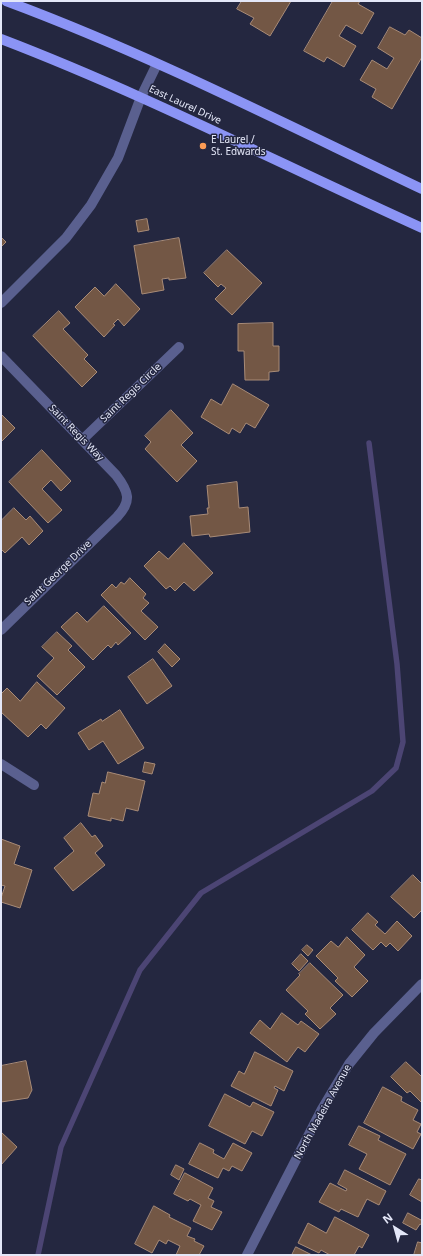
<!DOCTYPE html>
<html>
<head>
<meta charset="utf-8">
<style>
  body { margin:0 }
  #map { position:relative; width:423px; height:1256px; overflow:hidden; background:#242740; font-family:"Noto Sans",sans-serif }
  canvas { display:block }
  .frame { position:absolute; inset:0; border:2px solid #e4e7f8; pointer-events:none }
  .north { position:absolute; left:375px; top:1208px; width:40px; height:40px; -webkit-text-stroke:3px #242740; paint-order:stroke; rotate:323deg; font-size:11px; font-weight:700; line-height:16px; text-align:center; color:#e4e7f8 }
  .north::after { content:''; display:block; margin:auto; width:14px; height:18px; background:#e4e7f8; clip-path:polygon(50% 0,100% 100%,50% 72%,0 100%) }
</style>
</head>
<body>
<div id="map">
<canvas width="423" height="1256"></canvas>
<div class="frame"></div>
<div class="north">N</div>
</div>
<script>
const context = document.querySelector('canvas').getContext('2d');
context.lineJoin = 'round';
function strokePath(path, color, width, dash) {
  context.strokeStyle = color;
  context.lineWidth = width;
  context.lineCap = dash ? 'butt' : 'round';
  context.setLineDash(dash || []);
  context.stroke(path);
}
function fillPath(path, color) {
  context.fillStyle = color;
  context.fill(path, 'evenodd');
}
function label(font, color, halo, rows, align = 'center') {
  context.font = font + ' "Noto Sans",sans-serif';
  context.lineWidth = 3;
  context.setLineDash([]);
  context.textBaseline = 'middle';
  context.strokeStyle = halo;
  context.fillStyle = color;
  for (const [text, x, y, turn = 0] of rows) {
    context.save();
    context.translate(x, y);
    context.rotate((+turn || 0) * Math.PI / 180);
    context.textAlign = isNaN(turn) ? turn : align;
    if (halo) context.strokeText(text, 0, 0);
    context.fillText(text, 0, 0);
    context.restore();
  }
}
const stream = new Path2D(`
  M 38,1255 L 61,1147 L 140,970 L 201,893 L 372,791 L 396,768 L 403,742 L 397,664 L 369,443`);
const building = new Path2D(`
  M 242,1 L 291,1 L 270,36 L 250,24 L 254,18 L 237,9 Z
  M 333,1 L 360,1 L 358,4 L 374,13 L 362,34 L 346,25 L 339,36 L 356,46 L 344,67 L 327,57 L 324,62 L 304,51 Z
  M 390,27 L 405,35 L 409,30 L 422,38 L 422,57 L 392,109 L 372,97 L 376,89 L 360,80 L 372,60 L 387,69 L 394,58 L 378,48 Z
  M 147,219 L 149,230 L 138,232 L 136,221 Z
  M 1,237 L 6,242 L 1,247 Z
  M 179,238 L 186,278 L 169,280 L 169,278 L 162,279 L 164,290 L 142,294 L 134,246 Z
  M 227,250 L 262,283 L 232,315 L 215,299 L 226,288 L 221,284 L 218,287 L 204,273 Z
  M 116,284 L 140,309 L 124,326 L 118,319 L 113,324 L 115,325 L 104,337 L 75,307 L 95,287 L 104,296 Z
  M 59,311 L 70,323 L 63,329 L 88,355 L 84,359 L 97,372 L 82,387 L 33,336 Z
  M 273,323 L 273,346 L 279,346 L 279,371 L 269,372 L 269,380 L 245,380 L 244,351 L 238,351 L 238,324 Z
  M 233,384 L 269,405 L 255,428 L 246,423 L 240,433 L 232,428 L 229,434 L 201,417 L 211,399 L 221,405 Z
  M 171,410 L 193,433 L 181,445 L 197,461 L 177,482 L 145,449 L 151,442 L 145,436 Z
  M 1,414 L 15,428 L 1,442 Z
  M 42,450 L 71,481 L 61,491 L 51,480 L 42,489 L 62,510 L 48,523 L 9,482 Z
  M 237,482 L 239,508 L 248,507 L 250,532 L 210,537 L 209,534 L 192,536 L 190,516 L 208,514 L 207,508 L 209,508 L 207,486 Z
  M 14,508 L 26,520 L 30,516 L 43,531 L 29,545 L 22,537 L 5,553 L 1,549 L 1,521 Z
  M 184,543 L 213,573 L 194,591 L 184,582 L 175,591 L 170,586 L 166,589 L 144,566 L 159,551 L 168,559 Z
  M 130,578 L 146,594 L 143,598 L 149,603 L 141,611 L 158,627 L 145,640 L 101,595 L 112,584 L 116,588 L 121,582 L 124,584 Z
  M 104,606 L 131,633 L 118,645 L 116,642 L 111,648 L 108,645 L 93,660 L 61,627 L 77,612 L 87,622 Z
  M 57,632 L 72,646 L 68,650 L 85,667 L 57,695 L 37,676 L 54,658 L 42,647 Z
  M 165,644 L 180,659 L 172,667 L 158,652 Z
  M 153,659 L 172,686 L 147,704 L 128,677 Z
  M 37,682 L 65,708 L 46,729 L 41,724 L 28,737 L 1,712 L 1,694 L 7,688 L 20,701 Z
  M 120,710 L 144,748 L 118,764 L 103,741 L 89,750 L 78,733 L 101,719 L 102,721 Z
  M 145,762 L 155,764 L 152,774 L 143,772 Z
  M 108,772 L 145,781 L 138,811 L 126,808 L 123,821 L 111,818 L 111,821 L 88,816 L 93,793 L 99,794 L 102,782 L 105,783 Z
  M 81,823 L 92,837 L 95,835 L 103,846 L 95,853 L 105,865 L 73,891 L 54,868 L 74,851 L 64,838 Z
  M 1,839 L 20,846 L 14,864 L 32,870 L 20,908 L 1,902 L 1,898 L 5,886 L 1,885 Z
  M 413,875 L 422,884 L 422,910 L 414,918 L 391,897 Z
  M 368,913 L 378,922 L 375,925 L 385,934 L 397,921 L 412,936 L 398,951 L 390,943 L 386,947 L 381,942 L 373,950 L 352,930 Z
  M 347,937 L 365,955 L 354,967 L 368,981 L 352,997 L 335,981 L 338,978 L 316,956 L 331,941 L 338,947 Z
  M 307,945 L 313,950 L 308,956 L 302,950 Z
  M 301,954 L 308,961 L 299,971 L 292,964 Z
  M 310,963 L 343,995 L 330,1008 L 336,1014 L 320,1029 L 305,1014 L 308,1011 L 286,990 L 300,975 L 299,974 Z
  M 282,1013 L 298,1025 L 301,1021 L 319,1034 L 305,1052 L 298,1047 L 287,1062 L 250,1033 L 260,1020 L 270,1029 Z
  M 255,1052 L 293,1071 L 284,1091 L 275,1086 L 274,1088 L 278,1090 L 271,1106 L 231,1086 L 239,1071 L 244,1074 Z
  M 26,1061 L 32,1090 L 28,1098 L 1,1102 L 1,1066 Z
  M 406,1062 L 421,1076 L 422,1074 L 422,1103 L 410,1091 L 407,1093 L 391,1077 Z
  M 383,1087 L 402,1097 L 401,1101 L 418,1110 L 413,1120 L 421,1124 L 417,1132 L 421,1134 L 413,1149 L 364,1123 Z
  M 225,1094 L 250,1107 L 253,1102 L 274,1112 L 262,1136 L 252,1131 L 245,1144 L 209,1126 Z
  M 359,1126 L 380,1136 L 378,1140 L 406,1154 L 390,1185 L 359,1169 L 367,1154 L 349,1145 Z
  M 1,1132 L 17,1147 L 1,1165 Z
  M 200,1143 L 214,1150 L 213,1153 L 224,1159 L 233,1143 L 252,1153 L 242,1171 L 232,1166 L 229,1171 L 223,1168 L 218,1178 L 189,1164 Z
  M 176,1165 L 184,1169 L 179,1180 L 171,1175 Z
  M 345,1170 L 386,1191 L 379,1205 L 367,1199 L 358,1217 L 341,1209 L 339,1212 L 319,1202 L 330,1183 L 346,1191 L 347,1189 L 338,1184 Z
  M 185,1173 L 213,1188 L 208,1198 L 214,1201 L 211,1207 L 222,1212 L 212,1230 L 193,1221 L 201,1205 L 190,1199 L 188,1201 L 174,1194 Z
  M 419,1179 L 422,1180 L 422,1202 L 410,1195 Z
  M 154,1206 L 170,1215 L 169,1217 L 191,1228 L 187,1236 L 195,1239 L 194,1241 L 204,1246 L 199,1255 L 176,1255 L 180,1246 L 168,1240 L 166,1244 L 159,1240 L 152,1253 L 135,1244 Z
  M 408,1213 L 421,1220 L 422,1218 L 422,1225 L 420,1224 L 416,1230 L 403,1223 Z
  M 335,1217 L 369,1235 L 362,1248 L 359,1246 L 354,1255 L 330,1255 L 321,1250 L 319,1253 L 298,1243 L 308,1223 L 326,1233 Z
  M 418,1242 L 422,1243 L 422,1255 L 414,1255 Z
  M 296,1247 L 312,1255 L 292,1255 Z`);
const minor = new Path2D(`
  M 1,303 L 66,238 L 91,205 L 118,158 L 141,97 L 157,64
  M 1,356 L 116,475 C 129,492 132,501 117,517 L 1,630
  M 82,440 L 179,347
  M 1,764 L 34,785
  M 247,1255 L 322,1109 L 349,1064 L 374,1033 L 422,984`);
const major = new Path2D(`
  M 6,1 C 149,54 285,124 422,189
  M 1,39 C 145,94 282,165 422,228`);
const markers = [
  [203,146,4,"#fd9c55"]
];
const streetNames = [
  ["East Laurel Drive",185,105,25],
  ["Saint Regis Circle",131,393,-44],
  ["Saint Regis Way",76,433,46],
  ["Saint George Drive",58,573,-44],
  ["North Madeira Avenue",323,1112,-61]
];
const poiNames = [
  ["E Laurel /",211,140],
  ["St. Edwards",211,152]
];
strokePath(stream, '#4c4574', 5.5);
fillPath(building, '#735745');
strokePath(building, '#a88b77', 1);
strokePath(minor, '#5a608f', 10);
strokePath(major, '#8b94f5', 10);
for (const [x, y, r, color] of markers) {
  const dot = new Path2D();
  dot.arc(x, y, r, 0, 2 * Math.PI);
  context.fillStyle = color;
  context.fill(dot);
  strokePath(dot, '#242740', 1.5);
}
label('10px', '#e4e7f8', '#242740', streetNames);
label('10px', '#e4e7f8', '#242740', poiNames, 'left');
</script>
</body>
</html>
